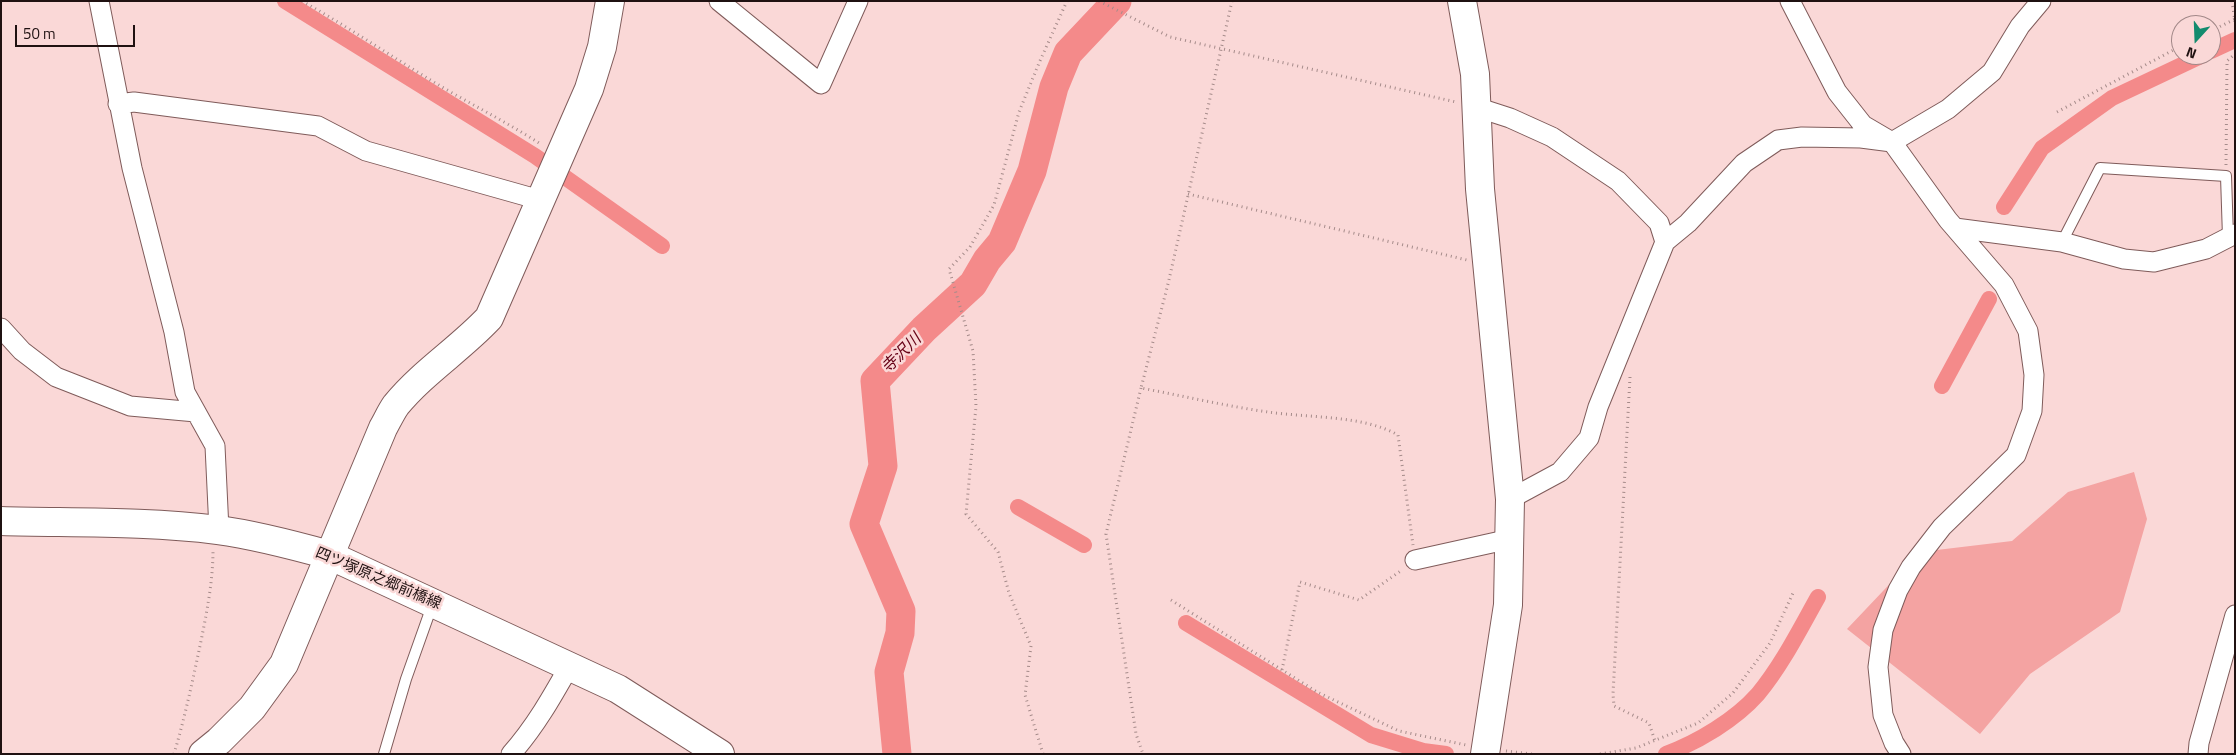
<!DOCTYPE html>
<html>
<head>
<meta charset="utf-8">
<style>
  body { margin:0 }
  #map { position:relative; width:2236px; height:755px; overflow:hidden; background:#fad8d7; font-family:"Titillium Web",sans-serif }
  canvas { display:block }
  .frame { position:absolute; inset:0; border:2px solid #1f1111; pointer-events:none }
  .north { position:absolute; left:2171px; top:15px; width:50px; height:50px; box-sizing:border-box; background:#fad8d7; border:1px solid #a28888; border-radius:50%; rotate:200deg; font-size:14px; font-weight:700; line-height:20px; text-align:center; color:#1f1111 }
  .north::after { content:''; display:block; margin:auto; width:18px; height:22px; background:#138b6e; clip-path:polygon(50% 0,100% 100%,50% 72%,0 100%) }
  .scale { position:absolute; left:15px; top:25px; width:120px; height:22px; box-sizing:border-box; border:2px solid #1f1111; border-top:0; padding-left:6px; font-size:15px; line-height:18px; white-space:nowrap; color:#1f1111; -webkit-text-stroke:4px #fad8d7; paint-order:stroke }
</style>
</head>
<body>
<div id="map">
<canvas width="2236" height="755"></canvas>
<div class="frame"></div>
<div class="north">N</div>
<div class="scale">50 m</div>
</div>
<script>
const context = document.querySelector('canvas').getContext('2d');
context.lineJoin = 'round';
function fillPath(path, color) {
  context.fillStyle = color;
  context.fill(path, 'evenodd');
}
function strokePath(path, color, width, dash) {
  context.strokeStyle = color;
  context.lineWidth = width;
  context.lineCap = dash ? 'butt' : 'round';
  context.setLineDash(dash || []);
  context.stroke(path);
}
function label(font, color, halo, rows, align = 'center') {
  context.font = font + ' "Titillium Web","Noto Sans JP",sans-serif';
  context.lineWidth = 5;
  context.setLineDash([]);
  context.textBaseline = 'middle';
  context.strokeStyle = halo;
  context.fillStyle = color;
  for (const [text, x, y, turn = 0] of rows) {
    context.save();
    context.translate(x, y);
    context.rotate((+turn || 0) * Math.PI / 180);
    context.textAlign = isNaN(turn) ? turn : align;
    if (halo) context.strokeText(text, 0, 0);
    context.fillText(text, 0, 0);
    context.restore();
  }
}
const green = new Path2D(`
  M 2134,472 L 2147,519 L 2120,612 L 2030,674 L 1980,734 L 1847,629 L 1920,552 L 2012,541 L 2068,492 Z`);
const canal = new Path2D(`
  M 285,1 L 535,156 L 662,246
  M 2211,51 L 2235,40
  M 2004,207 L 2042,148 L 2112,98 L 2203,55
  M 1942,386 L 1989,299
  M 1018,507 L 1084,545
  M 1186,623 L 1371,735 L 1423,751 L 1446,754
  M 1666,754 C 1698,742 1735,720 1758,694 C 1782,665 1800,629 1818,597`);
const river = new Path2D(`
  M 897,754 L 889,672 L 900,633 L 901,611 L 864,524 L 883,466 L 875,381 L 924,329 L 973,284 L 987,260 L 1002,242 L 1032,171 L 1054,87 L 1068,53 L 1117,1`);
const path = new Path2D(`
  M 302,1 C 350,28 395,59 442,87 C 476,107 510,124 542,145
  M 1099,1 L 1170,37 L 1456,102
  M 1232,1 L 1168,284 L 1141,388 C 1183,396 1226,406 1268,412 C 1309,418 1363,415 1398,435 L 1413,545
  M 2232,1 L 2235,22
  M 2211,31 L 2235,19
  M 2057,112 L 2181,46
  M 2226,165 L 2227,61 L 2235,54
  M 1188,194 L 1467,260
  M 1630,377 L 1613,694 L 1614,706 L 1649,723 L 1655,741
  M 1141,388 L 1106,534 L 1136,734 L 1143,754
  M 1171,600 L 1317,692 L 1399,731 L 1466,745
  M 1282,670 L 1300,582 L 1359,600 L 1402,570
  M 1506,751 L 1532,754
  M 174,754 C 185,717 193,679 201,641 C 207,611 213,581 213,550
  M 1043,754 L 1025,695 L 1031,646 L 1009,593 L 998,552 L 966,514 L 976,406 L 973,351 L 949,269 L 970,247 L 994,205 L 1019,112 L 1039,63 L 1067,1
  M 1600,754 L 1636,748 L 1698,723 L 1733,693 L 1770,643 L 1793,593`);
const lane = new Path2D(`
  M 2062,242 L 2100,168 L 2226,176 L 2228,237
  M 384,754 L 406,679 L 433,603`);
const street = new Path2D(`
  M 99,1 L 132,168 L 174,332 L 185,392 L 215,446 L 219,530
  M 719,1 L 821,84 L 858,1
  M 1790,1 L 1837,92 L 1863,125 L 1892,142 L 1948,220 L 2004,285 L 2028,331 L 2034,375 L 2032,411 L 2016,455 L 1942,527 L 1911,567 L 1898,590 L 1883,630 L 1878,667 L 1883,715 L 1894,743 L 1901,754
  M 118,104 L 134,102 L 318,126 L 366,151 L 540,200
  M 1476,107 L 1510,118 L 1552,137 L 1618,181 L 1659,223 L 1665,242
  M 1955,228 L 2062,242 L 2124,259 L 2154,262 L 2206,249 L 2235,234
  M 1,328 L 22,351 L 56,377 L 130,406 L 196,412
  M 1510,499 L 1560,472 L 1589,438 L 1598,407 L 1665,242 L 1688,223 L 1744,163 L 1778,140 L 1802,137 L 1861,138 L 1892,142 L 1948,109 L 1992,72 L 2020,26 L 2041,1
  M 1415,560 L 1510,539
  M 511,754 C 535,727 552,697 570,665
  M 2198,754 L 2199,743 L 2235,615`);
const secondary = new Path2D(`
  M 1462,1 L 1475,74 L 1480,189 L 1510,499 L 1508,605 L 1485,754
  M 1,521 C 73,523 146,521 218,530 C 255,535 293,545 329,555 L 618,689 L 720,754
  M 203,754 L 219,741 L 252,708 L 284,664 L 383,428 C 387,421 391,412 396,405 C 423,372 460,349 489,318 L 589,89 L 602,47 L 610,1`);
const streetNames = [
  ["四ツ塚原之郷前橋線",378,579,23]
];
const waterNames = [
  ["寺沢川",902,354,-45]
];
fillPath(green, '#f4a3a2');
strokePath(canal, '#f48a8a', 16);
strokePath(river, '#f48a8a', 29);
strokePath(lane, '#7f5b5a', 12);
strokePath(street, '#7f5b5a', 21);
strokePath(secondary, '#7f5b5a', 30);
strokePath(path, '#a58b8a', 3, [1, 4]);
strokePath(lane, '#fff', 10);
strokePath(street, '#fff', 19);
strokePath(secondary, '#fff', 28);
label('15px', '#1f1111', '#fad8d7', streetNames);
label('italic 16px', '#650115', '#fad8d7', waterNames);
</script>
</body>
</html>
